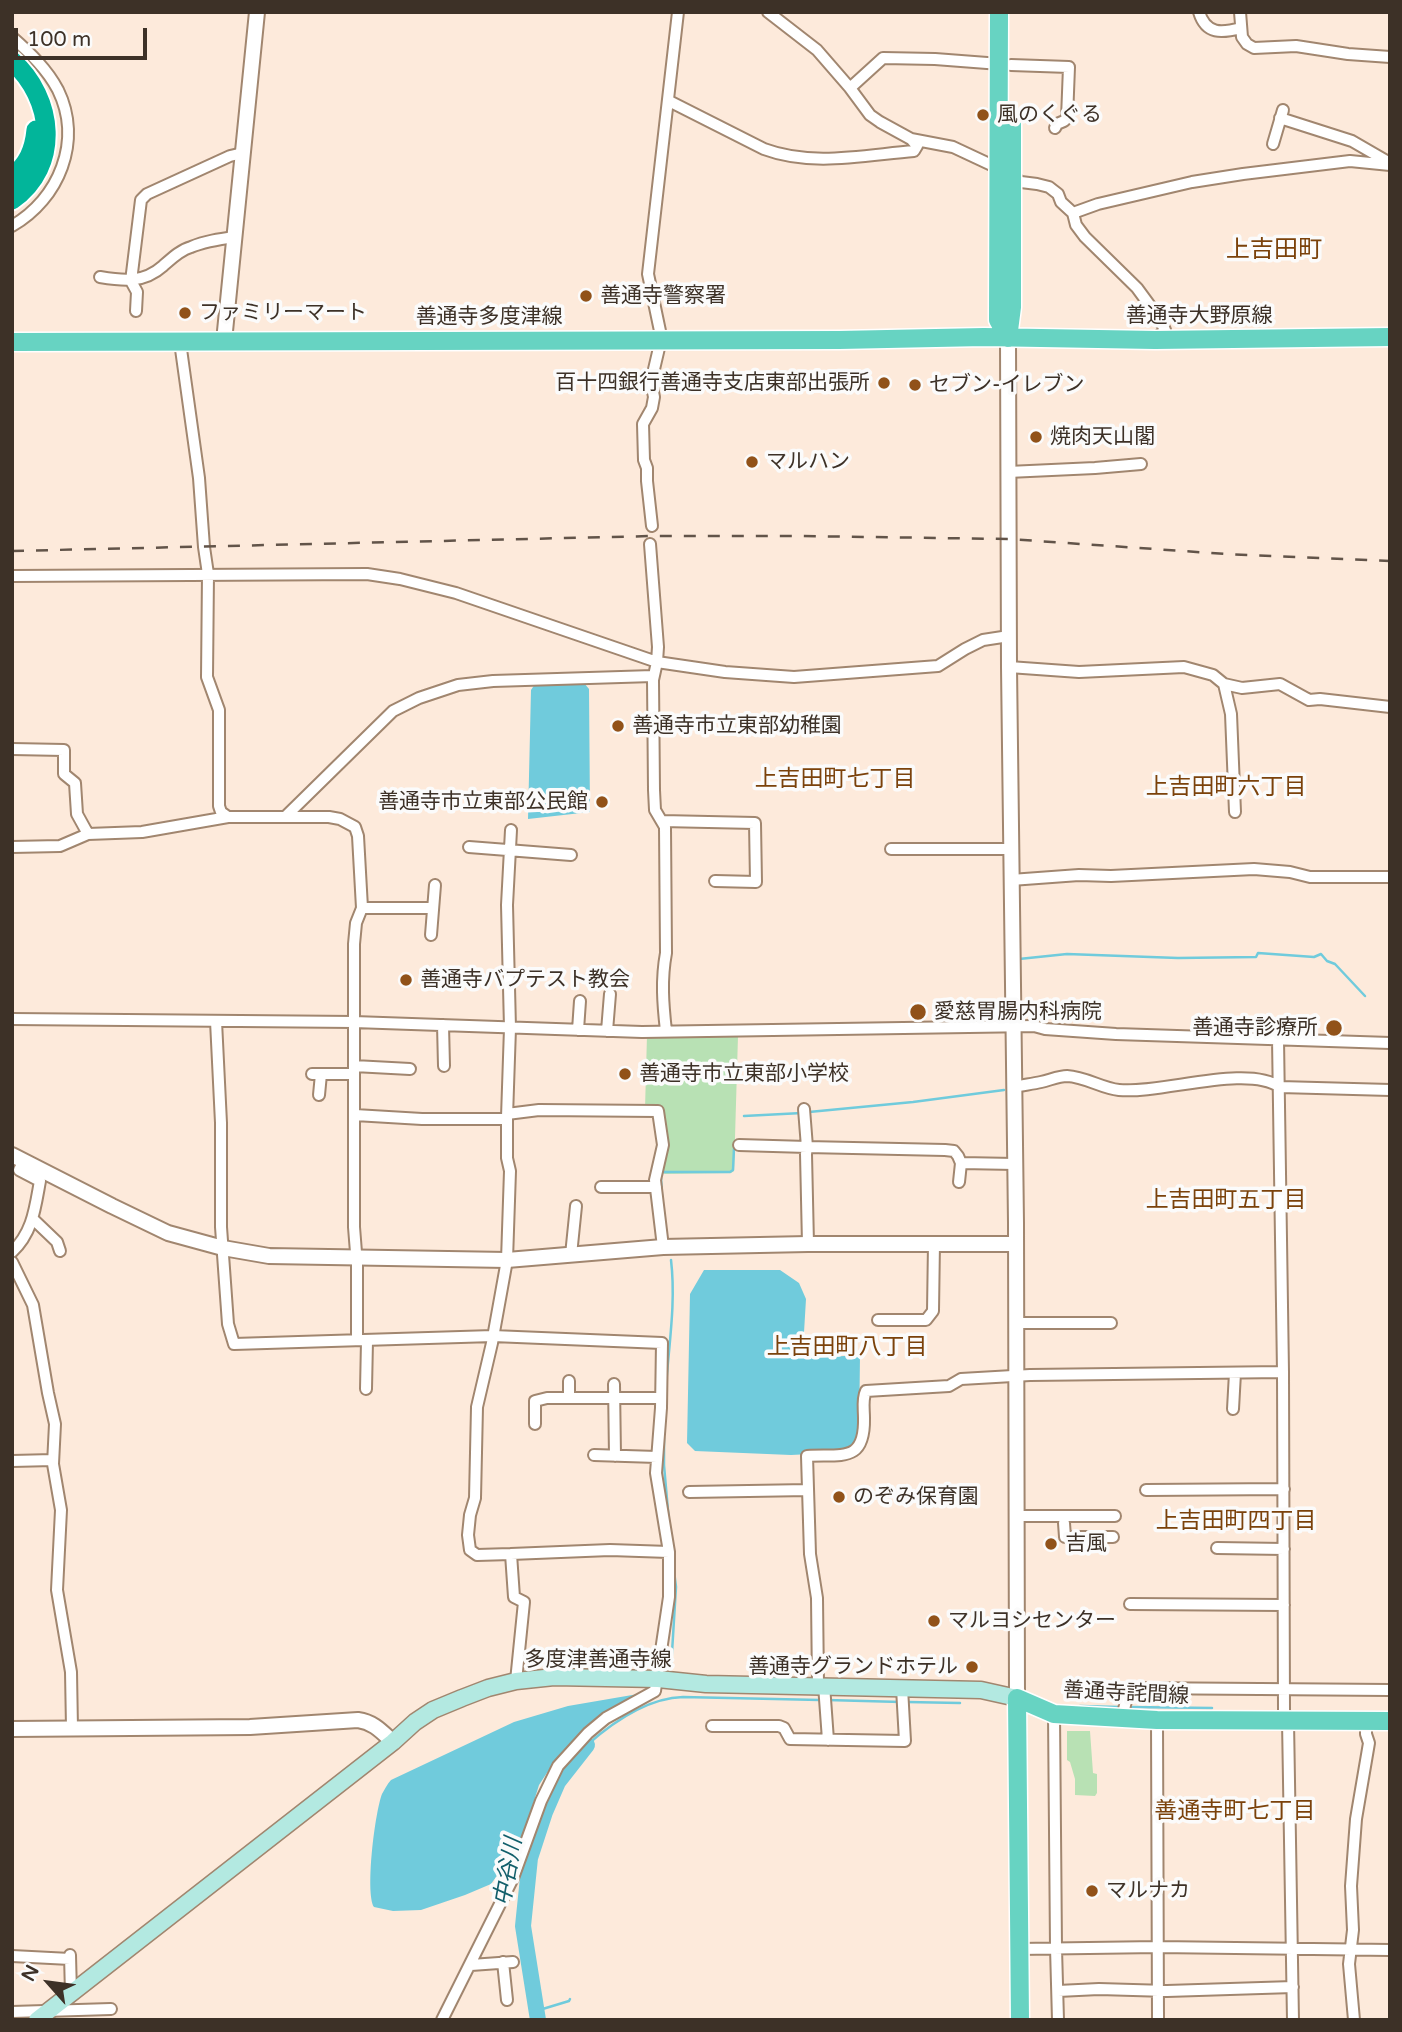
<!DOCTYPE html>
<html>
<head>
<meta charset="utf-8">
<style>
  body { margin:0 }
  #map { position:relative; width:1402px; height:2032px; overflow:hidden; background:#fdeadb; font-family:"Varela Round",sans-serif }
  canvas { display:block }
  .frame { position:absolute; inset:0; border:14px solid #3d3127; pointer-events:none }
  .north { position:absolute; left:14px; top:1948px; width:70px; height:70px; -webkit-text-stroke:5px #fbfbfb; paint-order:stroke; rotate:298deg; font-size:19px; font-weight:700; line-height:28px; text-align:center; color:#3d3127 }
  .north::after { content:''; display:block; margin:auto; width:24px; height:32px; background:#3d3127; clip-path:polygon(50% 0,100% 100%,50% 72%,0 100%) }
  .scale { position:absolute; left:14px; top:28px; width:133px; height:32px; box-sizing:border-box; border:4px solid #3d3127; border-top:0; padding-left:9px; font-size:21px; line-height:24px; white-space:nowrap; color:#3d3127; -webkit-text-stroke:5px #fbfbfb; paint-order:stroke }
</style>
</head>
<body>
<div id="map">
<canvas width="1402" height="2032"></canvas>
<div class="frame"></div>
<div class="north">N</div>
<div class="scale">100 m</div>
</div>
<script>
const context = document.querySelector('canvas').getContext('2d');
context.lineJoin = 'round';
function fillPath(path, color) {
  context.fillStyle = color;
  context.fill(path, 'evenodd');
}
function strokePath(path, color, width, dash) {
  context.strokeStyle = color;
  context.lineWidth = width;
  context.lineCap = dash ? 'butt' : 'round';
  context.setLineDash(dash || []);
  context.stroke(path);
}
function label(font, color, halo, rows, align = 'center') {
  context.font = font + ' "Varela Round","Noto Sans JP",sans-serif';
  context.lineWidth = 7;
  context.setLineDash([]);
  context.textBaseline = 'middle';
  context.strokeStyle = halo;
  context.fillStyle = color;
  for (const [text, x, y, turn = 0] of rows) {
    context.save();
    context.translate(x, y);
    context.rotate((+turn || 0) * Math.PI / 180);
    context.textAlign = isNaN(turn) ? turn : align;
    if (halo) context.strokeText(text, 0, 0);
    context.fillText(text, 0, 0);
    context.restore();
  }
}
const green = new Path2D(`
  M 647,1035 L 738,1036 L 734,1171 L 731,1173 L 665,1174 L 660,1172 L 661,1109 L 645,1109 Z
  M 1067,1731 L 1090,1731 L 1093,1773 L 1097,1774 L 1097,1793 L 1095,1796 L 1075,1795 L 1075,1779 L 1070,1762 L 1067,1760 Z`);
const water = new Path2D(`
  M 584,683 L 589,689 L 590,812 L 528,819 L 531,690 L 535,684 Z
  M 704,1270 L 780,1270 L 799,1283 L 806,1299 L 803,1349 L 812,1358 L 860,1355 L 859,1437 L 849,1452 L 791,1455 L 695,1451 L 687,1443 L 690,1294 Z
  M 638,1694 L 642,1695 L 638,1699 L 622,1702 L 607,1712 L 581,1733 L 556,1759 L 539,1785 L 519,1849 L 517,1848 L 491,1884 L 465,1895 L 421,1910 L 393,1911 L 374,1907 C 365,1892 375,1812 382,1794 C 385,1789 387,1784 391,1780 L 514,1722 L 568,1706 Z`);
const stream = new Path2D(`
  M 1019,959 L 1067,954 L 1178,958 L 1256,957 L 1258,953 L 1314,957 L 1321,954 L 1327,961 L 1335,964 L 1365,996
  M 809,1112 L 913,1102 L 1004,1090
  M 744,1116 L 802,1113
  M 662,1172 L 730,1172 L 733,1170 L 734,1148
  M 661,1178 L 662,1196
  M 666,1386 C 669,1344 676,1302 671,1260
  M 664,1438 L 664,1465 L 669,1522
  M 671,1669 L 676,1587 L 674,1571
  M 827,1700 L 901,1702
  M 907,1702 L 960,1703
  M 1080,1706 L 1119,1707
  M 1128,1707 L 1212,1708
  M 587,1745 C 613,1722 647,1698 683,1697 L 820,1700
  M 536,2011 L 569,2001 L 570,1999`);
const river = new Path2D(`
  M 538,2020 L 523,1926 L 530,1858 L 545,1812 L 558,1782 L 587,1745`);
const minor = new Path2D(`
  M 768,12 L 817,50 L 850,88 L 870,115 L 880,122 L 911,139 L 953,147 L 1000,169 L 1021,182 L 1037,184 L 1049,187 L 1058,194 L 1061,202 L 1073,213 L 1076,225 L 1085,237 L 1137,288 L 1159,318 L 1165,330 L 1155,340
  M 1199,12 C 1206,35 1222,33 1241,28
  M 1240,12 L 1242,37 L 1247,44 L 1254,48 L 1296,46 L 1348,54 L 1390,57
  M 12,37 C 30,53 47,69 58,90 C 83,141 59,199 12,226
  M 1011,65 L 1069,67 L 1067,118 L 1064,121 L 1057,124 L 1055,128
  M 850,88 L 883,58 L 935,59 L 1000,64
  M 669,101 L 764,149 C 812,167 865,155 914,151 L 917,146 L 911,139
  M 1280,118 L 1352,141 L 1390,163
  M 1273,144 L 1283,110
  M 1073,213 L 1098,204 L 1192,182 L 1243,174 L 1350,161 L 1390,165
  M 100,277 C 124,281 144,283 163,266 C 171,259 180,250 191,247 C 205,241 220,239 235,237
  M 136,311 L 137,292 L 131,281 L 141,200 L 147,194 L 230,156 L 243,153
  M 180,342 L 199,478 L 204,547 L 208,574 L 207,677 L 219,710 L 219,806 L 221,812 L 228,817
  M 1008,472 L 1095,468 L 1141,464
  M 652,526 L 647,481 L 647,468 L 644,460 L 643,424 L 652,408 L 654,397 L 651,382 L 659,348 L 660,331 L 648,274 L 678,12
  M 650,544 L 658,647 L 657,662 L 653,680 L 654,790 L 655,810 L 665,827 L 666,953 C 661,980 663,1004 666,1031
  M 12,576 L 367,574 L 400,579 L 456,593 L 657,662 L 725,672 L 794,677 L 938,666 L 965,649 L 983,640 L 1009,636
  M 1009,667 L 1079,672 L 1184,667 L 1213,675 L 1224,684 L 1242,688 L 1280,684 L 1309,700 L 1320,699 L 1390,707
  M 1224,684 L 1231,714 L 1235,812
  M 12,749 L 64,750 L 64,774 L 75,783 L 77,814 L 88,834
  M 285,817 L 393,711 L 419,698 L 458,685 L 493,681 L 653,676
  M 662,821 L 755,823 L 756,882 L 715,881
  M 511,830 L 507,905 L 510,1028 L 507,1117 L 507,1158 L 510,1171 L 507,1260 L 492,1343 L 477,1407 L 475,1498 L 470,1515 L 468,1535 L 470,1550 L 477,1555 L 511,1554 L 514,1597 L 524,1602 L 516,1681
  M 12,847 L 60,846 L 88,834 L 142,832 L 228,817 L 329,817 L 340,819 L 355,827 L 358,836 L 362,908 L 356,923 L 354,944 L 354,1227 L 357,1265 L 357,1340
  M 469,847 L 571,855
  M 891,849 L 1010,849
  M 1011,880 L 1079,875 L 1111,876 L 1254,869 L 1290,872 L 1310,877 L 1390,877
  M 362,908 L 433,908
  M 431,935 L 435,885
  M 12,1019 L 354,1022 L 642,1032 L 1034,1026 L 1045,1029 L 1116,1034 L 1390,1043
  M 216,1021 L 221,1123 L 221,1227 L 228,1324 L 234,1344 L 493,1336 L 662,1343 L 661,1408 L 656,1473 L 669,1552 L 669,1597 L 655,1691 L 606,1718 L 588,1733 L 558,1766 L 541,1801 L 513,1878 L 442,2020
  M 443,1025 L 444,1066
  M 578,1030 L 580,1001
  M 607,1031 L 610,994
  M 1278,1039 L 1283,1372 L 1284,1711 L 1288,1721 L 1293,2020
  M 354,1066 L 410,1069
  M 312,1074 L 354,1074
  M 1014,1087 C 1023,1085 1032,1084 1041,1082 C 1050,1080 1059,1076 1067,1076 C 1086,1077 1101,1088 1119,1090 C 1162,1094 1246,1064 1280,1087 L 1390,1090
  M 319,1095 L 321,1074
  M 507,1114 L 539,1110 L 658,1111 L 663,1145 L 655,1180 L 663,1247
  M 355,1115 L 422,1119 L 507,1119
  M 739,1145 L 807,1147 L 804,1109
  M 959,1182 L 961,1163
  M 601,1187 L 656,1187
  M 34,1220 L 57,1242 L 60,1251
  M 808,1244 L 806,1154 L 807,1147 L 945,1150 L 954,1151 L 958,1156 L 961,1163 L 1015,1164
  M 12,1252 C 33,1232 35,1208 40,1181 L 19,1170 L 24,1161
  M 571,1255 L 576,1206
  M 12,1262 L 33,1305 L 48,1393 L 55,1424 L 53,1464 L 61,1510 L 57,1590 L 71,1672 L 72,1728
  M 878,1320 L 926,1320 L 933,1311 L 934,1243
  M 1016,1323 L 1111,1323
  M 569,1381 L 569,1398
  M 614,1384 L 615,1456
  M 366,1389 L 367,1341
  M 1233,1409 L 1235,1373
  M 535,1424 L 535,1401 L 547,1398 L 661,1398
  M 594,1455 L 657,1457
  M 12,1461 L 53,1460
  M 1146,1490 L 1284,1489
  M 689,1492 L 808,1490
  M 1016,1516 L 1115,1516
  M 1064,1523 L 1065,1537 L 1113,1537
  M 1217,1548 L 1284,1549
  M 511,1554 L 610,1550 L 669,1552
  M 1130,1604 L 1284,1605
  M 818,1685 L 817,1598 L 810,1554 L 807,1456 C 842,1454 865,1463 864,1418 C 864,1409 862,1399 866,1391 L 949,1386 L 961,1379 L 1030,1375 L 1283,1372
  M 824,1685 L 828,1740
  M 1054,1714 L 1056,1948 L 1058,2020
  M 1122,1718 L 1129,1688 L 1390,1690
  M 1157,1720 L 1158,2020
  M 712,1726 L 779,1726 L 784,1728 L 790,1739 L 905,1741 L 902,1688
  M 1019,1949 L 1158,1947 L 1390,1950
  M 70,1955 L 71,1994
  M 12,1956 L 70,1959
  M 503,1962 L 507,2000
  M 471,1965 L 513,1962
  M 1058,1991 L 1099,1989 L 1167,1991 L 1293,1987
  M 12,2012 L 111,2009
  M 1354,2020 L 1349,1964 L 1353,1930 L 1351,1886 L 1356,1819 L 1369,1743 L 1366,1734 L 1366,1721`);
const tertiary = new Path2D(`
  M 1008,338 L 1009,667 L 1016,1223 L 1017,1698
  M 224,341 L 257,12
  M 12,1155 L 112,1206 L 168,1233 L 223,1248 L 269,1256 L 507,1260 L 663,1247 L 808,1244 L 1016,1244
  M 12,1729 L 250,1727 L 358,1720 C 373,1722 381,1731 393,1742`);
const secondary = new Path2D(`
  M 37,2020 L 393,1742 L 415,1722 L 433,1710 L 462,1698 L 488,1688 L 516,1681 L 554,1677 L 658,1679 L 706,1684 L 981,1690 L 1017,1698`);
const primary = new Path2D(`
  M 999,12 L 998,320 L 1008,338
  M 1008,338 L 1012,307 L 1012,124
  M 12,342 L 839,340 L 984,337 L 1155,340 L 1390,337
  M 1020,2020 L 1017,1698 L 1054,1714 L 1157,1720 L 1390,1721`);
const motorway = new Path2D(`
  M 12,61 C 54,98 61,166 12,200
  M 12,177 C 28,164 34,150 36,130`);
const rail = new Path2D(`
  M 12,551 L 652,536 L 797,536 L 1009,539 L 1226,554 L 1390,561`);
const markers = [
  [983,115,7,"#915219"],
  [586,296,7,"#915219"],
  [185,313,7,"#915219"],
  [884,383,7,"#915219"],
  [915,385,7,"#915219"],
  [1036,437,7,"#915219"],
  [752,462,7,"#915219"],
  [618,726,7,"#915219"],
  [602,802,7,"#915219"],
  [406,980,7,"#915219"],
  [918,1012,9,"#915219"],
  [1334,1028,9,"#915219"],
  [625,1074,7,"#915219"],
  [839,1497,7,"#915219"],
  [1051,1544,7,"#915219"],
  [934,1621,7,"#915219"],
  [972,1667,7,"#915219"],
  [1092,1891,7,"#915219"]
];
const poiNames = [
  ["風のくぐる",997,115],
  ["善通寺警察署",600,296],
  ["ファミリーマート",199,313],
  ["百十四銀行善通寺支店東部出張所",870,383,"right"],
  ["セブン-イレブン",929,385],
  ["焼肉天山閣",1050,437],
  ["マルハン",766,462],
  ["善通寺市立東部幼稚園",632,726],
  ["善通寺市立東部公民館",588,802,"right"],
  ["善通寺バプテスト教会",420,980],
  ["愛慈胃腸内科病院",934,1012],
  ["善通寺診療所",1318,1028,"right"],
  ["善通寺市立東部小学校",639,1074],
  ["のぞみ保育園",853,1497],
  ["吉風",1065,1544],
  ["マルヨシセンター",948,1621],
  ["善通寺グランドホテル",958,1667,"right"],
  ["マルナカ",1106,1891]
];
const streetNames = [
  ["善通寺大野原線",1199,316],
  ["善通寺多度津線",489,317],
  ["多度津善通寺線",598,1660],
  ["善通寺詫間線",1126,1694,3]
];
const neighbourhoodNames = [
  ["上吉田町七丁目",835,780],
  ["上吉田町六丁目",1226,788],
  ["上吉田町五丁目",1226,1201],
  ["上吉田町八丁目",847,1348],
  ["上吉田町四丁目",1236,1522],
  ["善通寺町七丁目",1235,1812]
];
const waterNames = [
  ["中谷川",509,1872,-80]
];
const quarterNames = [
  ["上吉田町",1274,251]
];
fillPath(green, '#b8e1b4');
fillPath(water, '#70cbdc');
strokePath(stream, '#70cbdc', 2.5);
strokePath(river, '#70cbdc', 16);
strokePath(minor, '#a1866f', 14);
strokePath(tertiary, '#a1866f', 18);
strokePath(secondary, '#a1866f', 19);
strokePath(primary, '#fff', 21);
strokePath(motorway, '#fff', 23);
strokePath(minor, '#fff', 10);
strokePath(tertiary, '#fff', 14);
strokePath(secondary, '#b3e9e1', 16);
strokePath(primary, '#67d3c2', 18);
strokePath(motorway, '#02b59a', 19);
strokePath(rail, '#625449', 2.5, [12, 12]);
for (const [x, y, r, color] of markers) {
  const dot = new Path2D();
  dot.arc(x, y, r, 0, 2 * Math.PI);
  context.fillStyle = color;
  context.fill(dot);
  strokePath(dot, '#fbfbfb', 2.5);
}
label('21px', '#3d3127', '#fbfbfb', poiNames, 'left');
label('21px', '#3d3127', '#fbfbfb', streetNames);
label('23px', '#7b420b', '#fbfbfb', neighbourhoodNames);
label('italic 23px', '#125f6b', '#fbfbfb', waterNames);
label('24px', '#7b420b', '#fbfbfb', quarterNames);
</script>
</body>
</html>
